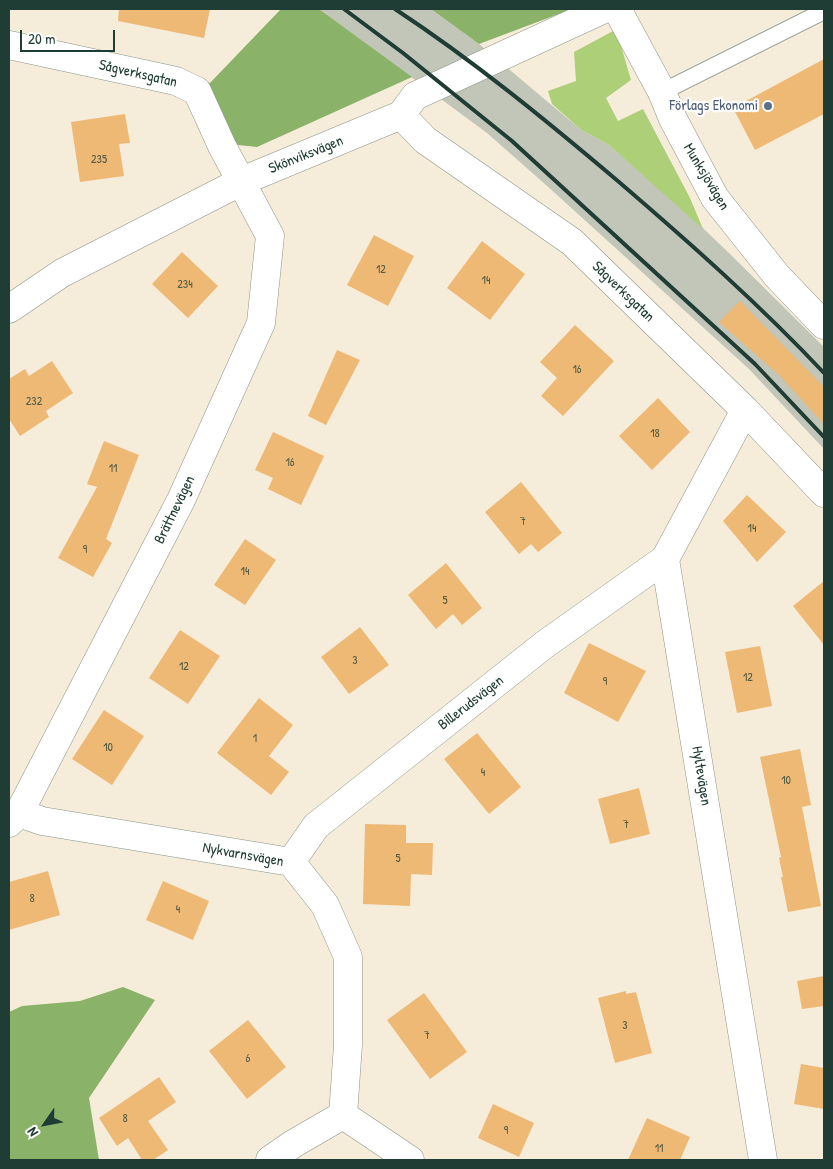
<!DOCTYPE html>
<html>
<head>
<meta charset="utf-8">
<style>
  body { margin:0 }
  #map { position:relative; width:833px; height:1169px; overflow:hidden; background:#f6ecda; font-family:"Patrick Hand",sans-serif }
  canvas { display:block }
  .frame { position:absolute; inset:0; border:10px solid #1f3d34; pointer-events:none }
  .north { position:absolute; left:20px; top:1099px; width:50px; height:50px; -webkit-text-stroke:4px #fff; paint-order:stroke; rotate:237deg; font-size:14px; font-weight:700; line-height:20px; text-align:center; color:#1f3d34 }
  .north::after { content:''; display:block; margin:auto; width:18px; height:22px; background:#1f3d34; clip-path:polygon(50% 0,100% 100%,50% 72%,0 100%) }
  .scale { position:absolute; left:20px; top:30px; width:95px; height:22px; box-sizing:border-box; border:2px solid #1f3d34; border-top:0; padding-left:6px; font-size:15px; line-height:18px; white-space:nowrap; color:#1f3d34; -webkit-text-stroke:4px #fff; paint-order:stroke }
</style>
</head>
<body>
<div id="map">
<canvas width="833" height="1169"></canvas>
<div class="frame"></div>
<div class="north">N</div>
<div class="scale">20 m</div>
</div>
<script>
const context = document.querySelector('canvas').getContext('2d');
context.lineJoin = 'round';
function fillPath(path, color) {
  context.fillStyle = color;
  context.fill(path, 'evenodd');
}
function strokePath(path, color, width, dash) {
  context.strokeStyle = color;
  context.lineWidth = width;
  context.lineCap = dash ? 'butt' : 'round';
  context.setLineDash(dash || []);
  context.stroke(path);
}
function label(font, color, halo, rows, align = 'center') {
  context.font = font + ' "Patrick Hand",sans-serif';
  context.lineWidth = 4.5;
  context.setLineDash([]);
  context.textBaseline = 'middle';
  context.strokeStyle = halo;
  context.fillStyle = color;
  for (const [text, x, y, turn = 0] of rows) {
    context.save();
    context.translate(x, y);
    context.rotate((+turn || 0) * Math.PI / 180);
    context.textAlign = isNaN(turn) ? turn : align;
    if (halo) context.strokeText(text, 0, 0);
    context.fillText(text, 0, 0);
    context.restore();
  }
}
const industrial = new Path2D(`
  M 319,9 L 431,9 L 479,44 L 580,129 L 609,145 L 683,209 L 729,253 L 824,347 L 824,449 L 749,369 L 546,185 L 487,133 Z`);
const green = new Path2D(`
  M 613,31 L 619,39 L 631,80 L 606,98 L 618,121 L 643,109 L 690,198 L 703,229 L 609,145 L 580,129 L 552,104 L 548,91 L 576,81 L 574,52 Z`);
const forest = new Path2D(`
  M 281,9 L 319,9 L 412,77 L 257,147 L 238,145 L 220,133 L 209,84 Z
  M 431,9 L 572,9 L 479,44 Z
  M 123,987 L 155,1000 L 89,1098 L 99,1160 L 9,1160 L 9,1012 L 22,1006 L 80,1001 Z`);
const building = new Path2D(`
  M 119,9 L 210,9 L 204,38 L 118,21 Z
  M 824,59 L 824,114 L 755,150 L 733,108 Z
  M 125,114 L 130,143 L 119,144 L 124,176 L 80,182 L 71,122 Z
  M 374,235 L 414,256 L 388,306 L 347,285 Z
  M 482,241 L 525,274 L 490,320 L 447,288 Z
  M 182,252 L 218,286 L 188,318 L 152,284 Z
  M 740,301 L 824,387 L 824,424 L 779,375 L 719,322 Z
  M 575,325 L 614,361 L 563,416 L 541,396 L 557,378 L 540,362 Z
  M 337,350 L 360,360 L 326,425 L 308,416 Z
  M 52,361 L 73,393 L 46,411 L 49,417 L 20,436 L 9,419 L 9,379 L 25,369 L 29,376 Z
  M 658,398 L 690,432 L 652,470 L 619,436 Z
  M 273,432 L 324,456 L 301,505 L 268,489 L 273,478 L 255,470 Z
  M 104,441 L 139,455 L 106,539 L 112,543 L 93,577 L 58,558 L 97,487 L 87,484 Z
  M 521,482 L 562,533 L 538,552 L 531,544 L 519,554 L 485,512 Z
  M 747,495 L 786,532 L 757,562 L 723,521 Z
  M 245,539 L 276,560 L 245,605 L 214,585 Z
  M 446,563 L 482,608 L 462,625 L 453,614 L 436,629 L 408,595 Z
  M 824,581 L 824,645 L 793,606 Z
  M 360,627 L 389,665 L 349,694 L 321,657 Z
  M 180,630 L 220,656 L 188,704 L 149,678 Z
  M 589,643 L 646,671 L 618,722 L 564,693 Z
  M 760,646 L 772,706 L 737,713 L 725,652 Z
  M 259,698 L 293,725 L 269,756 L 289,772 L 271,795 L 217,753 Z
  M 104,710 L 144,736 L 112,785 L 72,759 Z
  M 477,733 L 521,787 L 489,814 L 444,759 Z
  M 800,749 L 811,805 L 802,807 L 821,906 L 788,912 L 781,877 L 783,877 L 779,858 L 781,857 L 760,757 Z
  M 639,788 L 650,834 L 610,844 L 598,799 Z
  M 365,824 L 406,825 L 406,843 L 433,843 L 432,875 L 411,874 L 410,906 L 363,904 Z
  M 48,871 L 60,915 L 9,930 L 9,882 Z
  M 163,881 L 209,901 L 193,940 L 146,920 Z
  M 824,976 L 824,1006 L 802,1009 L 797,981 Z
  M 626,991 L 626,994 L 636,992 L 652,1053 L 615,1063 L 598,998 Z
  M 424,993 L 467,1052 L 430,1079 L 387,1020 Z
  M 248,1020 L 286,1067 L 247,1099 L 209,1051 Z
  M 801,1064 L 824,1068 L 824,1109 L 794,1104 Z
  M 159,1077 L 176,1102 L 148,1121 L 168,1150 L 153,1160 L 142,1160 L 128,1138 L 117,1146 L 99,1118 Z
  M 493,1104 L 534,1123 L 519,1157 L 478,1138 Z
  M 647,1118 L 690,1137 L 680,1160 L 628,1160 Z`);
const service = new Path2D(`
  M 662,92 L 824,11`);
const minor = new Path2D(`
  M 617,9 L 662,92 L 673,119 L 715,198 L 777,276 L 824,325
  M 9,45 L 176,81 L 197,91 L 222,146 L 270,236 L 261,323 L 181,500 L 19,813 L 9,823
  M 401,115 L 425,140 L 572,242 L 745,410 L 824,493
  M 9,309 L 62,273 L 242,181 L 401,115 L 415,96 L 604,9
  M 745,410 L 665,559 L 763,1160
  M 19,813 L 42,821 L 291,862 L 325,905 L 348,957 L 348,1045 L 343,1115 L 410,1160
  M 291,862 L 316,826 L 544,645 L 665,559
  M 270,1160 L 293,1144 L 343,1115`);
const rail = new Path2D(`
  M 344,9 L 403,53 L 512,141 L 755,364 L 824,437
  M 395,9 C 474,61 547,121 619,182 C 690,243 760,305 824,373`);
const markers = [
  [768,106,5,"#5c6f8a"]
];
const numberNames = [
  ["235",99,160],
  ["12",381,270],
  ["14",486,281],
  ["234",185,285],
  ["16",577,370],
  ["232",34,402],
  ["18",655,434],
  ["16",290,463],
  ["11",113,469],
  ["7",523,522],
  ["14",752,529],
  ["9",85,550],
  ["14",245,572],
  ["5",445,601],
  ["3",355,661],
  ["12",184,667],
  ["12",748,678],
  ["9",605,682],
  ["1",255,739],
  ["10",108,748],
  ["4",483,773],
  ["10",786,781],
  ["7",626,825],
  ["5",398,859],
  ["8",32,899],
  ["4",178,910],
  ["3",625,1026],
  ["7",427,1036],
  ["6",248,1059],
  ["8",125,1119],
  ["9",506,1131],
  ["11",659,1149]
];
const streetNames = [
  ["Sågverksgatan",138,74,13],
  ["Skönviksvägen",306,155,-22],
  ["Munksjövägen",706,177,59],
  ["Sågverksgatan",623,292,44],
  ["Brättnevägen",175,510,-64],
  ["Billerudsvägen",471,703,-38],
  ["Hyltevägen",701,776,81],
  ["Nykvarnsvägen",243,855,10]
];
const serviceNames = [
  ["Förlags Ekonomi",758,106]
];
fillPath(industrial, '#c2c6b9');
fillPath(green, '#adcf78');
fillPath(forest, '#8ab268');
fillPath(building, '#eeb975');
strokePath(service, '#8a9487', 18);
strokePath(minor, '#8a9487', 29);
strokePath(service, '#fff', 16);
strokePath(minor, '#fff', 28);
strokePath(rail, '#1f3d34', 4);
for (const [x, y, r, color] of markers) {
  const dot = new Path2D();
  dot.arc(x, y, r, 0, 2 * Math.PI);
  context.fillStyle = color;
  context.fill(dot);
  strokePath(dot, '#fff', 2);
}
label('12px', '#535c44', null, numberNames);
label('15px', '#1f3d34', '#fff', streetNames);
label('15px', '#4e5e75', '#fff', serviceNames, 'right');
</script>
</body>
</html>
